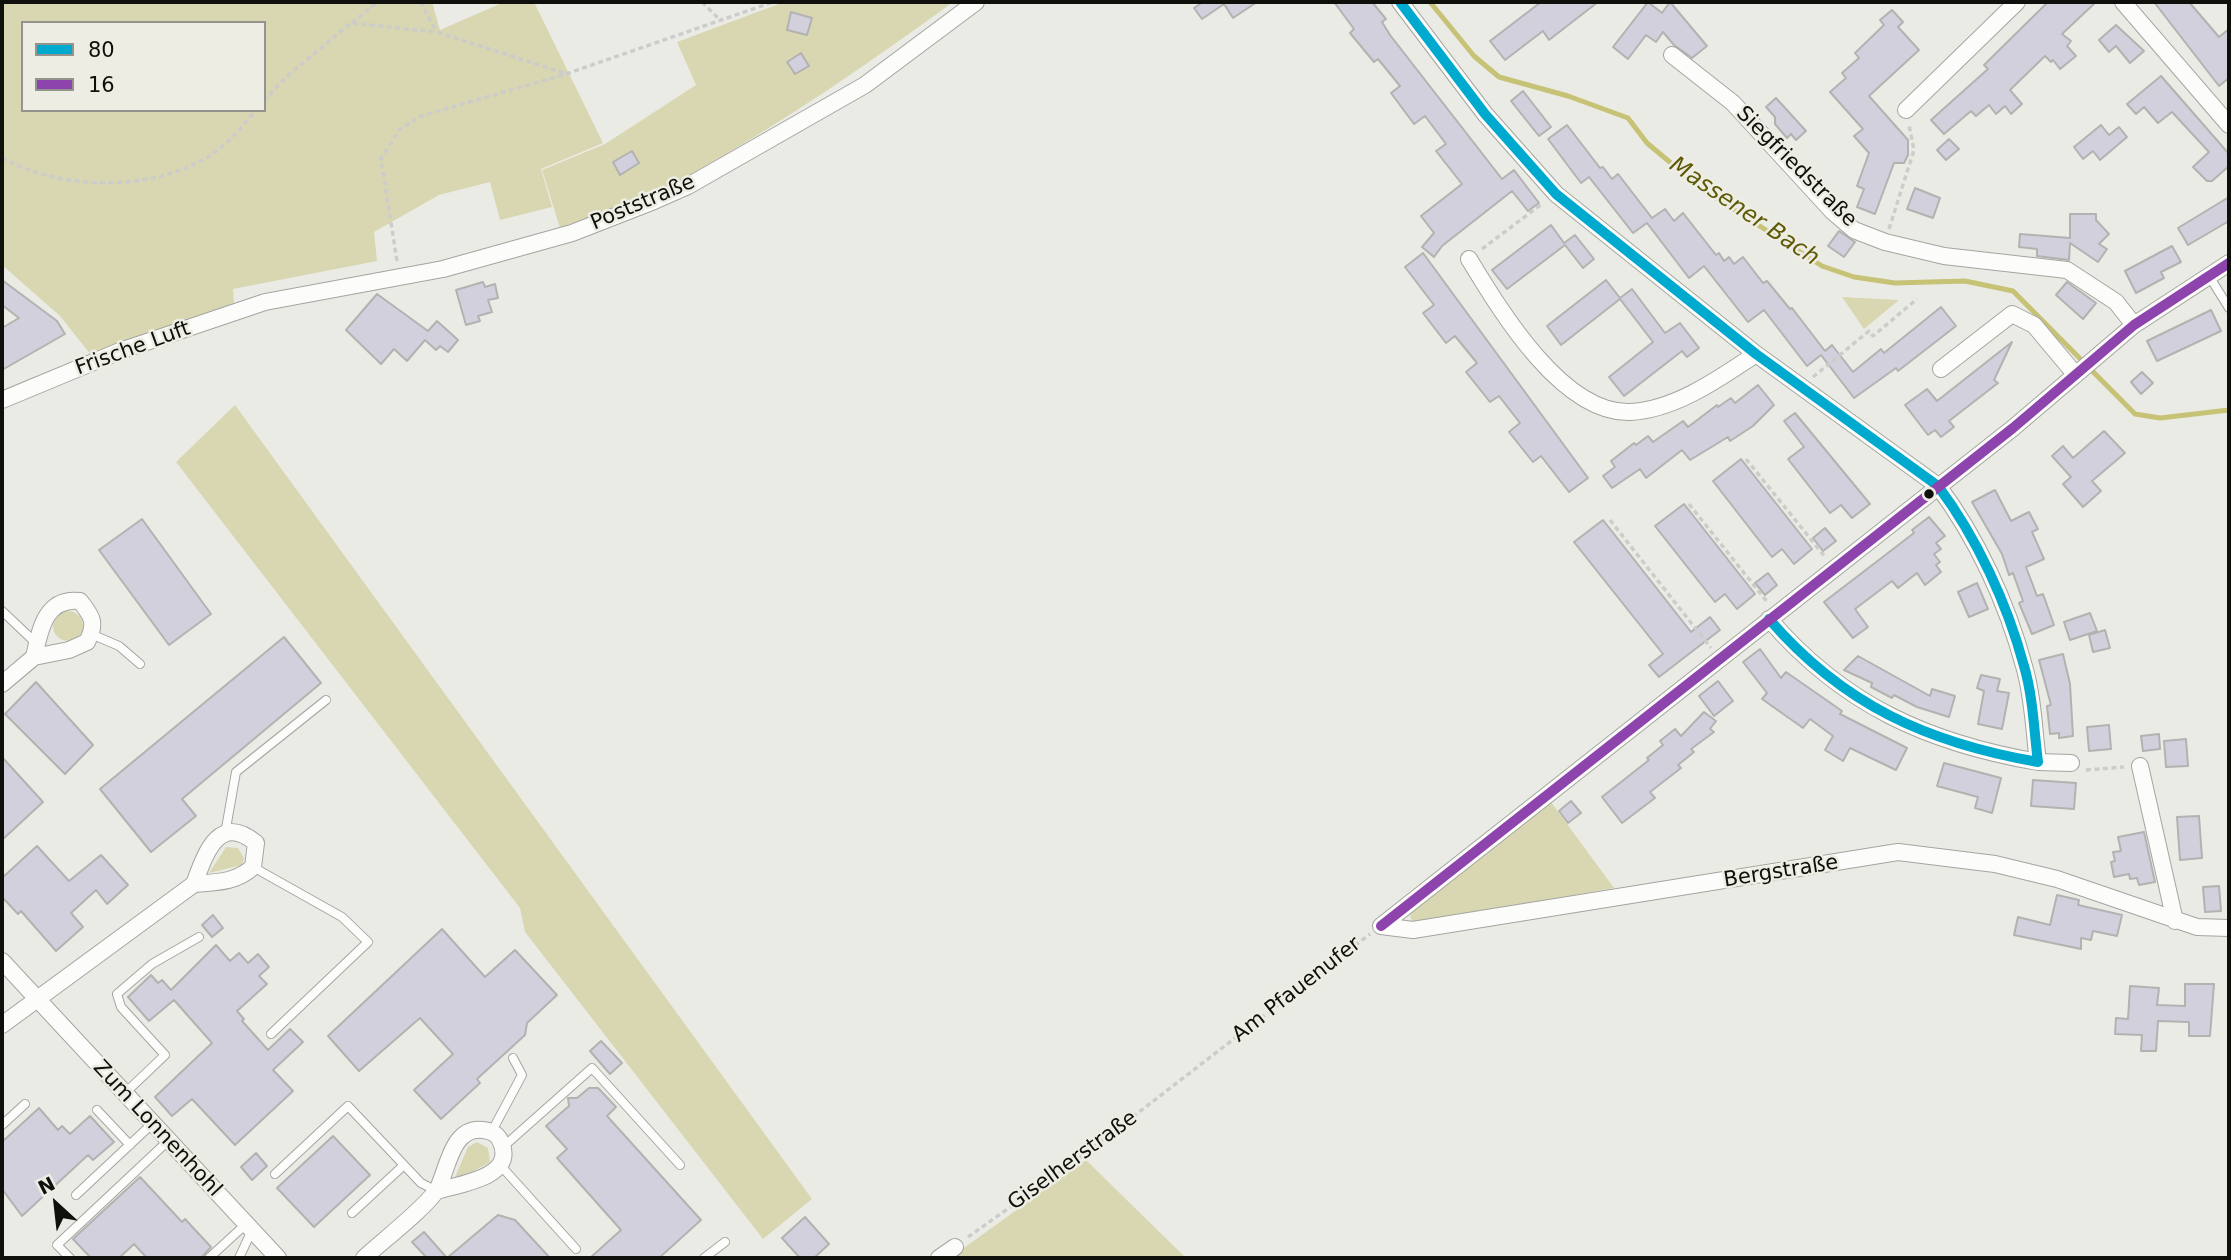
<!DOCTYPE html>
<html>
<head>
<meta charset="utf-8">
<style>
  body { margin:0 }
  #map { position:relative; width:2231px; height:1260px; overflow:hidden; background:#ebebe6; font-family:"DejaVu Sans",sans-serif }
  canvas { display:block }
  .frame { position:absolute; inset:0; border:4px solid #0f0f0c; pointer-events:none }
  .legend { position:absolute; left:21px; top:21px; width:245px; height:91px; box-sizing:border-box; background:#edede4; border:2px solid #94948e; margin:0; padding:9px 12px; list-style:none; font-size:21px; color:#0f0f0c }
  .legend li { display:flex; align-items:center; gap:14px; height:35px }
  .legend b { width:35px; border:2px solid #94948e }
  .north { position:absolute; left:21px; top:1169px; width:70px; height:70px; -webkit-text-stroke:5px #edede4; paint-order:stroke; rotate:333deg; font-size:19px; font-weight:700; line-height:28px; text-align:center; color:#0f0f0c }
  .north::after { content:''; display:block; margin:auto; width:24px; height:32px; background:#0f0f0c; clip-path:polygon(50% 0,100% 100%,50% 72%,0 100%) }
</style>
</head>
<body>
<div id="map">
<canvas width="2231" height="1260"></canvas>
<div class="frame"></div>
<ul class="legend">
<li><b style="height:9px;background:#00a9ce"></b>80</li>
<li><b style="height:9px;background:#8e44ad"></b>16</li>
</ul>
<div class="north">N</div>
</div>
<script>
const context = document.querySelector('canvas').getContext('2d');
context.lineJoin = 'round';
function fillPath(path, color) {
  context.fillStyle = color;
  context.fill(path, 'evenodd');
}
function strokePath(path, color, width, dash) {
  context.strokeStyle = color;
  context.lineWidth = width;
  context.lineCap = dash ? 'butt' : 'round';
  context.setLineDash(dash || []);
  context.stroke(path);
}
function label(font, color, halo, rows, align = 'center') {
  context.font = font + ' "DejaVu Sans",sans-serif';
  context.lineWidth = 5;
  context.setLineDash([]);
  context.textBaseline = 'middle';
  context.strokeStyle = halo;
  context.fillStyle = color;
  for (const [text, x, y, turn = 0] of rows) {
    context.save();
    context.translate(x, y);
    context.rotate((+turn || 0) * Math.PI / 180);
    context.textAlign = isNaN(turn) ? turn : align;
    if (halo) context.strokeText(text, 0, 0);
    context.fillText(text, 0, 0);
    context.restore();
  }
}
const green = new Path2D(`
  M 2,2 L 432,2 L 440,30 L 504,2 L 534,2 L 603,143 L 541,169 L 552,207 L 500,220 L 490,182 L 439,195 L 374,232 L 377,261 L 233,289 L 234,306 L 91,355 L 60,316 L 2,265 ZM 23,23 L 264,23 L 264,110 L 23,110 Z
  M 784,2 L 953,2 C 868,64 781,124 689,175 C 648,197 603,211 560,228 L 542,170 L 605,144 L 696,85 L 677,42 Z
  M 1842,297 L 1899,300 L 1864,329 Z
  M 235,405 L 812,1199 L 763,1239 L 525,932 L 520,908 L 176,462 Z
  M53 626a15 15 0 1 1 30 0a15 15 0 1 1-30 0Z
  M 1551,802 L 1614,888 L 1413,923 L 1410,916 L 1416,904 Z
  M 226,847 L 238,848 L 244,858 L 242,865 L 209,873 Z
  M 477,1142 L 488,1148 L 490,1162 L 472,1172 L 455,1177 L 468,1147 Z
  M 1086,1160 L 1186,1258 L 950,1258 Z`);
const stream = new Path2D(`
  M 1430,2 L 1474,56 L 1499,77 L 1568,96 L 1628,118 L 1647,143 L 1702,189 L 1822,266 L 1854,277 L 1895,283 L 1965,281 L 2013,291 L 2135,414 L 2160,418 L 2229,410`);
const building = new Path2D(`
  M 1203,2 L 1257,2 L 1233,18 L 1224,4 L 1202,19 L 1194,8 Z
  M 1334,2 L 1372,2 L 1386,19 L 1382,22 L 1390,35 L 1502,179 L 1514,170 L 1539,203 L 1528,211 L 1512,191 L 1442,246 L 1434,257 L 1422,247 L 1434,233 L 1421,216 L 1462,184 L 1436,151 L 1446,144 L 1425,116 L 1414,124 L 1391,93 L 1400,86 L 1378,59 L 1374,62 L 1350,33 L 1354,29 Z
  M 1541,2 L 1598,2 L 1549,40 L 1543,31 L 1505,60 L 1490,41 Z
  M 1648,2 L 1662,13 L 1670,2 L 1707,46 L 1692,58 L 1674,45 L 1663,32 L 1656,42 L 1646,35 L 1628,59 L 1613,47 Z
  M 2048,2 L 2096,2 L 2062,34 L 2071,41 L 2067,46 L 2076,56 L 2060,69 L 2053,60 L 2051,62 L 2045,56 L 2010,90 L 2022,104 L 2011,114 L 2005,106 L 1996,114 L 1989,105 L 1976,116 L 1971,111 L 1944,134 L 1931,120 L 1988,69 L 1984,65 Z
  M 2154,2 L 2189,2 L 2219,37 L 2229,29 L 2229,78 L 2219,86 Z
  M 1892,10 L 1903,22 L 1898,27 L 1919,50 L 1869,96 L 1908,140 L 1908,155 L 1904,163 L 1894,163 L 1875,214 L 1857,207 L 1864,189 L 1857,186 L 1869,153 L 1854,136 L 1863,129 L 1830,92 L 1846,78 L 1842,73 L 1859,58 L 1855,53 L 1884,25 L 1880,20 Z
  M 791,12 L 812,18 L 807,35 L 787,30 Z
  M 2116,25 L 2144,51 L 2130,63 L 2116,46 L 2109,52 L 2099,40 Z
  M 801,53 L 809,66 L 795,74 L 787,62 Z
  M 2161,76 L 2229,154 L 2229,166 L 2212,181 L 2207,181 L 2193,167 L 2209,152 L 2172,112 L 2158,123 L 2144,107 L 2136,114 L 2127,104 Z
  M 1523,91 L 1551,127 L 1539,136 L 1511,101 Z
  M 1776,98 L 1806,131 L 1796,140 L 1791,134 L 1787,138 L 1775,124 L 1775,117 L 1766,107 Z
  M 1567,125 L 1600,168 L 1603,167 L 1612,179 L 1618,174 L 1652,218 L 1665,209 L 1674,221 L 1683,213 L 1716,255 L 1719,253 L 1724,261 L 1729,257 L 1734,264 L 1743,257 L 1763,283 L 1767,281 L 1790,309 L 1792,308 L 1825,351 L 1832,345 L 1853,372 L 1881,349 L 1884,353 L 1941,307 L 1956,326 L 1898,371 L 1896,368 L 1854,398 L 1821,355 L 1807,366 L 1764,310 L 1748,322 L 1704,266 L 1689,278 L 1647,223 L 1633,233 L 1589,177 L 1581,183 L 1548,139 Z
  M 2101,125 L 2109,135 L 2119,127 L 2127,137 L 2100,160 L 2093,151 L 2083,159 L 2074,147 Z
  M 1949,139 L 1959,149 L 1946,160 L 1937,150 Z
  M 632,151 L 639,163 L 620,175 L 613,162 Z
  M 1915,188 L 1940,198 L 1933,218 L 1907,209 Z
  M 2229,197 L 2229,221 L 2188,245 L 2178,228 Z
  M 2070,214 L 2096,214 L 2096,220 L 2109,234 L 2099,244 L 2107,249 L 2098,262 L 2070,243 L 2069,260 L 2037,256 L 2037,249 L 2019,247 L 2020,234 L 2070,238 Z
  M 1551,225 L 1564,243 L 1575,235 L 1594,259 L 1583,268 L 1565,245 L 1507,289 L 1492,270 Z
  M 1839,231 L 1855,242 L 1844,257 L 1828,246 Z
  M 2172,246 L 2181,262 L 2161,272 L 2164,278 L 2136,293 L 2125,271 Z
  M 1423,253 L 1588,478 L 1569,492 L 1541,456 L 1533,462 L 1509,432 L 1520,423 L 1499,396 L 1490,402 L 1466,372 L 1477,363 L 1455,336 L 1446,343 L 1423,313 L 1434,305 L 1405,267 Z
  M 2,280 L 57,321 L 65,334 L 2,370 L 2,328 L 19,318 L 2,305 Z
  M 1606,280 L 1620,298 L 1632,289 L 1665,333 L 1680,323 L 1699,348 L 1687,357 L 1682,351 L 1624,396 L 1609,377 L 1653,342 L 1620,299 L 1561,345 L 1547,326 Z
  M 483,282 L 485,287 L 495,284 L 498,298 L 488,300 L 492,312 L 478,316 L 480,321 L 466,325 L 456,290 Z
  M 2067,282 L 2096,303 L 2083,319 L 2056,295 Z
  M 377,294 L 428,331 L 437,321 L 458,340 L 448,352 L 440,346 L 436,350 L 425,340 L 407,361 L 394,349 L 381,364 L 346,330 Z
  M 2211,310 L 2221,331 L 2157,361 L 2147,341 Z
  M 2012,342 L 1994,380 L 1998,383 L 1949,421 L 1954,427 L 1941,437 L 1935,430 L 1928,435 L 1905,405 L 1927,389 L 1937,401 Z
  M 2142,372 L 2153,383 L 2141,394 L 2131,382 Z
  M 1758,385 L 1774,405 L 1753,426 L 1730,441 L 1728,437 L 1690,460 L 1682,450 L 1646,478 L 1640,469 L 1612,488 L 1603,476 L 1615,467 L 1611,461 L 1634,443 L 1636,445 L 1648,436 L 1653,442 L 1683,421 L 1688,427 L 1717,405 L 1718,407 L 1731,398 L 1735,403 Z
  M 1795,413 L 1870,504 L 1852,518 L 1841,505 L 1830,513 L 1788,459 L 1804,447 L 1784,421 Z
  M 2104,431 L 2125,453 L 2092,481 L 2101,491 L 2083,507 L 2063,484 L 2071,477 L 2052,456 L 2063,446 L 2073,458 Z
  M 1741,459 L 1812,549 L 1794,564 L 1782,549 L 1772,557 L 1713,481 Z
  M 1995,490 L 2011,521 L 2029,512 L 2038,529 L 2032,532 L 2044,559 L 2026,567 L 2037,596 L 2043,594 L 2054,625 L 2032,634 L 2019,603 L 2023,601 L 2013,573 L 2009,575 L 2002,554 L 1972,502 Z
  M 1684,504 L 1755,594 L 1737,609 L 1725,594 L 1715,602 L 1655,526 Z
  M 1929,517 L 1945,536 L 1936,543 L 1941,549 L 1934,554 L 1940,562 L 1936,565 L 1941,572 L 1925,585 L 1917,573 L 1898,588 L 1892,581 L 1855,609 L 1868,627 L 1853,638 L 1824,602 L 1914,533 L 1912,530 Z
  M 142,519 L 211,614 L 169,645 L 99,550 Z
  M 1603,520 L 1691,632 L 1710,617 L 1720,630 L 1659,677 L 1649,665 L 1663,654 L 1574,542 Z
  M 1825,528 L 1836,541 L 1823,551 L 1813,538 Z
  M 1768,573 L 1777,585 L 1765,595 L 1755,583 Z
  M 1977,583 L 1988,609 L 1969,617 L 1958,592 Z
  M 2090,613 L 2097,631 L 2070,640 L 2064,622 Z
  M 2105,630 L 2110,648 L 2093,652 L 2089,635 Z
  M 284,637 L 321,683 L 182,799 L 196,816 L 151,852 L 100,789 Z
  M 1760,649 L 1781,678 L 1786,672 L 1842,711 L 1840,714 L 1907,748 L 1896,770 L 1850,748 L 1843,761 L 1825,750 L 1833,736 L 1810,719 L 1803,728 L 1762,699 L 1767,693 L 1743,662 Z
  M 2063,654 L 2070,684 L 2073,736 L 2059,738 L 2059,733 L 2050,734 L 2047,706 L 2051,705 L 2039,660 Z
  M 1858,656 L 1930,696 L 1932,689 L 1955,696 L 1949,717 L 1917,707 L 1894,695 L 1892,698 L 1871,687 L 1872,683 L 1844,670 Z
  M 1981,675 L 2000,679 L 1997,691 L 2009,693 L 2002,729 L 1978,724 L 1984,691 L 1977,688 Z
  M 1718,681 L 1733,701 L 1714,716 L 1699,696 Z
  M 36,682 L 93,745 L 65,774 L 5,714 Z
  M 1704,712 L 1716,721 L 1710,729 L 1714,732 L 1691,749 L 1694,752 L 1678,765 L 1681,768 L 1650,792 L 1655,798 L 1622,823 L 1602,797 L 1649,760 L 1647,758 L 1663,745 L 1660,741 L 1675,729 L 1681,736 Z
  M 2109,725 L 2111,749 L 2089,751 L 2087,727 Z
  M 2159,734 L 2160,749 L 2143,751 L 2141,736 Z
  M 2186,739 L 2188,766 L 2166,767 L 2164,741 Z
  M 2,757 L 43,802 L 2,840 Z
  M 1944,763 L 2001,778 L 1992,813 L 1975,808 L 1978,797 L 1937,786 Z
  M 2033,780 L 2076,783 L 2074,809 L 2031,806 Z
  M 1571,801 L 1581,813 L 1568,823 L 1559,811 Z
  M 2199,816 L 2202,858 L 2180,860 L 2177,817 Z
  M 2144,832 L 2155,882 L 2139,885 L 2137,878 L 2130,879 L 2129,874 L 2114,877 L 2111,862 L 2115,861 L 2113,852 L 2121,851 L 2118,837 Z
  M 37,846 L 69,881 L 101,855 L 128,885 L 107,904 L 96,890 L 71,913 L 83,927 L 56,951 L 21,911 L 18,914 L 2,897 L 2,878 Z
  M 2219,886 L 2221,911 L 2205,912 L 2203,887 Z
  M 2057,895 L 2079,900 L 2078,905 L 2122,915 L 2117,936 L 2093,931 L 2091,940 L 2081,938 L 2081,949 L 2014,935 L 2018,917 L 2050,925 Z
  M 213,915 L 223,928 L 212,937 L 202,925 Z
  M 442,929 L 485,977 L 515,950 L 557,995 L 527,1023 L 525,1035 L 477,1079 L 480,1083 L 441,1119 L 414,1090 L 453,1054 L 420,1018 L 359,1071 L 328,1036 Z
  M 216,945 L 230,961 L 239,953 L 248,963 L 258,954 L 269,967 L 259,976 L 267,984 L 237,1011 L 244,1019 L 242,1021 L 268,1050 L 290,1029 L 303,1042 L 273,1070 L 293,1091 L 235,1145 L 192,1099 L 172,1116 L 155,1097 L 212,1043 L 174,1000 L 149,1021 L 128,997 L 151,975 L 158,983 L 162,980 L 171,990 Z
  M 2185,984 L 2214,984 L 2210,1036 L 2189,1036 L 2189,1022 L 2158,1021 L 2156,1051 L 2141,1051 L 2142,1035 L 2115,1034 L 2116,1018 L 2128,1019 L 2130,986 L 2159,988 L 2157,1005 L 2185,1006 Z
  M 601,1041 L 622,1063 L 610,1074 L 590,1051 Z
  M 589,1088 L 598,1088 L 616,1107 L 607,1116 L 701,1220 L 659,1258 L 590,1258 L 621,1230 L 557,1158 L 567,1149 L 546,1126 L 569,1106 L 568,1098 L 577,1098 Z
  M 39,1108 L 58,1130 L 62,1126 L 70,1134 L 90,1116 L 114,1142 L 93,1160 L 88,1155 L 22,1216 L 2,1189 L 2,1142 Z
  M 333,1136 L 370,1175 L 314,1227 L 277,1188 Z
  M 256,1153 L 267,1166 L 252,1180 L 241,1167 Z
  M 140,1177 L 182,1222 L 185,1219 L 211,1247 L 201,1258 L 147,1258 L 134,1244 L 119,1258 L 91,1258 L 73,1239 Z
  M 498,1215 L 515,1220 L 550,1258 L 427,1258 L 412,1242 L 424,1232 L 447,1258 Z
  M 805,1217 L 829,1244 L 814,1258 L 800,1258 L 782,1238 Z`);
const path = new Path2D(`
  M 420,2 L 436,30
  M 702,2 L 720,20
  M 352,23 L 377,2
  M 264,101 L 286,77 L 351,23 L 437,32 L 564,73
  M 2,158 C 59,189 142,192 201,161 C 223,150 240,129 256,110
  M 1889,229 L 1914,150 L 1909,125
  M 1482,249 L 1543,203
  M 397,261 L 381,159 L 399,130 L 421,116 L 566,74 L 773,2
  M 1813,377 L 1869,331 L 1873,336 L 1917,299
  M 1746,459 L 1826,558
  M 1689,504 L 1768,603
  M 1610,520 L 1711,648
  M 2086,770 L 2124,767
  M 968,1237 L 1082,1156 L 1370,934`);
const service = new Path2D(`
  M 2209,276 L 2229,308
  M 2,611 L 37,644
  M 91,634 L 119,646 L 140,664
  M 225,834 L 236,772 L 326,700
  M 253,867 L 342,917 L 368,942 L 271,1034
  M 125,1093 L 165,1055 L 121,1007 L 117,994 L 152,964 L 199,937
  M 97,1110 L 130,1145
  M 2,1125 L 25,1104
  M 492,1131 L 522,1075 L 513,1058
  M 503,1147 L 592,1068 L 680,1165
  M 501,1166 L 576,1249
  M 275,1174 L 348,1106 L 421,1183 L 437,1191
  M 76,1195 L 153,1123
  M 352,1213 L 404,1165
  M 70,1258 L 57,1245 L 169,1140
  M 209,1258 L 246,1224
  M 239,1258 L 252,1230
  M 704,1258 L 725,1242`);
const minor = new Path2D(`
  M 1400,2 L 1485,114 L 1556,194 L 1756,354 L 1938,486 C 1977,538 2007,603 2024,666 C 2033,696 2034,731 2038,762 C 1928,743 1843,705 1769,619
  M 2123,2 L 2229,125
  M 1672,55 L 1733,103 L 1833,212 L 1854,230 L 1885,242 L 1944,256 L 2067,270 L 2116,302 L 2134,325
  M 1906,110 L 2017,2
  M 1469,259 C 1500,310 1562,414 1630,412 C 1675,410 1720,378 1756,354
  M 1941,369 L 2012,314 L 2034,325 L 2075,374
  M 2,400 L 120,351 L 265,302 L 443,269 L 572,233 L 654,201 L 688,186 L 865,85 L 976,2
  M 2,684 L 34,657 L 69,650 L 87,642 C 97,623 92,616 80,601 C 45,597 40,630 34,657
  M 2038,762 L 2071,763
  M 2140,766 L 2175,921
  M 1381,926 L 2013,428 L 2134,325 L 2229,263
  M 1381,926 L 1413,930 L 1898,852 L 1995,864 L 2057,879 L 2197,927 L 2229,928
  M 2,961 L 278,1258
  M 2,1025 L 194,884 C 217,882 235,883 253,867 L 256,843 C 218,812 205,855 194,884
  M 364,1258 C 381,1242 428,1206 438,1188 C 448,1168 452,1126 483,1130 C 493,1131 499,1135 502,1145 C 513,1178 459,1184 437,1191
  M 939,1258 L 955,1247`);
const bus1 = new Path2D(`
  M 1400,2 L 1485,114 L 1556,194 L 1756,354 L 1938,486 C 1977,538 2007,603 2024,666 C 2033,696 2034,731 2038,762 C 1928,743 1843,705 1769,619`);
const bus2 = new Path2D(`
  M 1381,926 L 2013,428 L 2134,325 L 2229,263`);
const markers = [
  [1929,494,6,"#0f0f0c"]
];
const streetNames = [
  ["Siegfriedstraße",1796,167,45],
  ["Poststraße",643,203,-23],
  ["Frische Luft",133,349,-20],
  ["Bergstraße",1781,872,-9],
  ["Am Pfauenufer",1297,990,-38],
  ["Zum Lonnenhohl",157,1129,47],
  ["Giselherstraße",1073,1161,-36]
];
const waterNames = [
  ["Massener Bach",1744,212,34]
];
fillPath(green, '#d8d7b2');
strokePath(stream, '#c6c276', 5);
fillPath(building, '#d3d0de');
strokePath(building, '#b2b2b1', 2);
strokePath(service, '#a4a4a1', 10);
strokePath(minor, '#a4a4a1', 18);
strokePath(path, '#ccccca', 3.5, [5, 3.5]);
strokePath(service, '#fcfcfb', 8);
strokePath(minor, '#fcfcfb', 16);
strokePath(bus1, '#00a9ce', 10);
strokePath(bus2, '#8e44ad', 10);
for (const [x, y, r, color] of markers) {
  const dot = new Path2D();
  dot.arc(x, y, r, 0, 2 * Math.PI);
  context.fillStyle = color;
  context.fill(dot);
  strokePath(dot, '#edede4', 2.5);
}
label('21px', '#0f0f0c', '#edede4', streetNames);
label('italic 23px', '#5e5906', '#edede4', waterNames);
</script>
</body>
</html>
